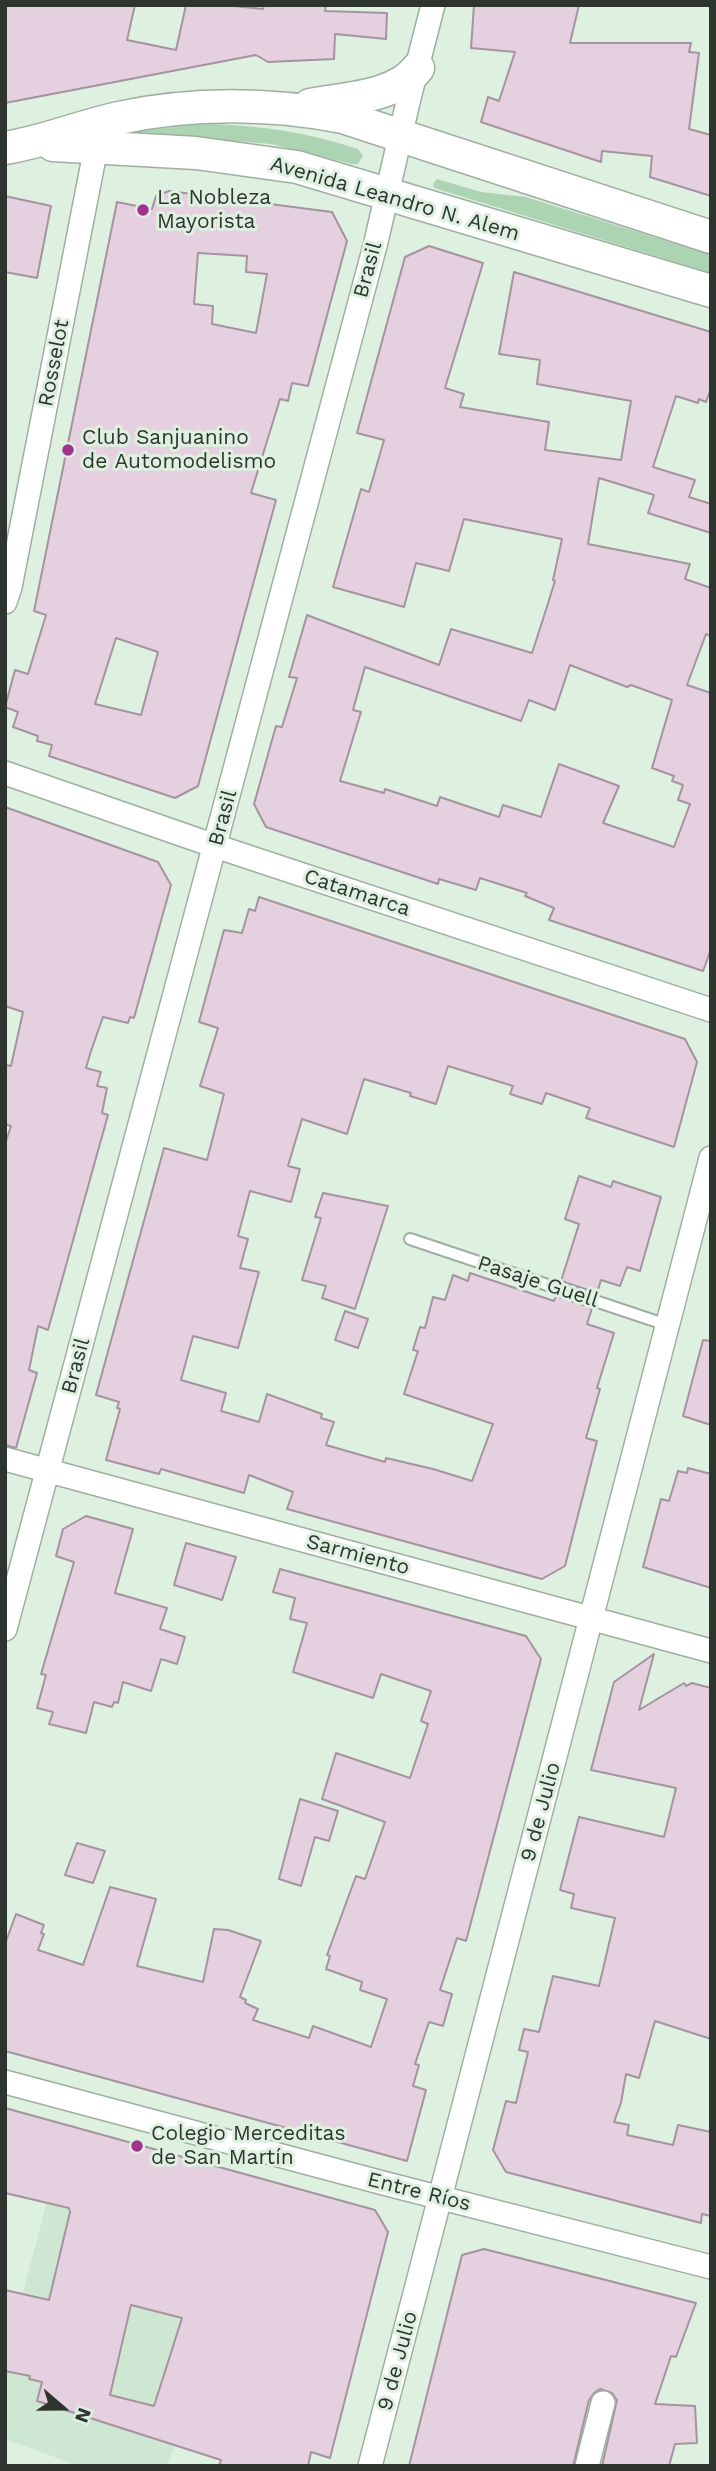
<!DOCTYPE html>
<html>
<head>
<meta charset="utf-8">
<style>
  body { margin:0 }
  #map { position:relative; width:716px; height:2471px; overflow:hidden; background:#def1e1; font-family:"Work Sans",sans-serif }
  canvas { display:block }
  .frame { position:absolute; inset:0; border:7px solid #2e352f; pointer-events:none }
  .north { position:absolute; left:28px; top:2373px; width:70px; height:70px; -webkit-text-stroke:5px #def1e1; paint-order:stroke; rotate:110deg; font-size:19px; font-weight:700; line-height:28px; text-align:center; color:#2e352f }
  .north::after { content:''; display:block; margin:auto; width:24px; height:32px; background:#2e352f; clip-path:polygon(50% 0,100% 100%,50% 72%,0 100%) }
</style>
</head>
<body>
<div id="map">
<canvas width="716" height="2471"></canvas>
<div class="frame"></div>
<div class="north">N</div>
</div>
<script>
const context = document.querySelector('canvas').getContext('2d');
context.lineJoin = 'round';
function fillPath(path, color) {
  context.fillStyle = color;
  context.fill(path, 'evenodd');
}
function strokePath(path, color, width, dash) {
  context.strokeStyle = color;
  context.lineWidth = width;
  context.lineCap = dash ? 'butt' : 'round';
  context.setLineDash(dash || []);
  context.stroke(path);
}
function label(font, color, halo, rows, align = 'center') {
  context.font = font + ' "Work Sans",sans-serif';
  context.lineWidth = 6;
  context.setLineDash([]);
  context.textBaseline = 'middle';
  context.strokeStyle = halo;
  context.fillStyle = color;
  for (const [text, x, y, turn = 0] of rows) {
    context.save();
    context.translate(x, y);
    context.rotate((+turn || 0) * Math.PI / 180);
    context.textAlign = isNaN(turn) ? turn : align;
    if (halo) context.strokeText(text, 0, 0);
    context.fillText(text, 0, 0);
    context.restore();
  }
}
const built = new Path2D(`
  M 67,2125 L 205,2163 L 177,2258 L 199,2265 L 144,2436 L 175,2445 L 167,2466 L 79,2466 L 5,2439 L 5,2361 Z`);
const green = new Path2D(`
  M 213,124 C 264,126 310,133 358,149 L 363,156 L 358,164 L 352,164 L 271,144 L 176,136 L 134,135 L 132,131 L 156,126 Z
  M 437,179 L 481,192 L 526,197 L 711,255 L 711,273 L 434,188 L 433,184 Z`);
const building = new Path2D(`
  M 5,5 L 135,5 L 127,40 L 176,50 L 186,5 L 224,5 L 263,9 L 264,5 L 326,5 L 325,11 L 387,13 L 386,39 L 335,34 L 334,59 L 268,62 L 256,55 L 5,103 Z
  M 474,5 L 579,5 L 570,43 L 691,43 L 689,52 L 699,53 L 689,129 L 711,135 L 711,196 L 650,177 L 652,156 L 602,151 L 601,162 L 481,122 L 488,97 L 499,101 L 515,52 L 471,48 Z
  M 169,191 L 332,212 L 347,241 L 308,386 L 292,383 L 288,401 L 280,399 L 251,493 L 276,500 L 198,786 L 175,798 L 49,756 L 52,745 L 37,741 L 38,736 L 13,727 L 18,712 L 5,707 L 15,670 L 28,674 L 46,615 L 34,611 L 117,202 L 152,209 L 156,196 ZM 198,253 L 247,256 L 246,272 L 267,274 L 256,333 L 212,324 L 213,306 L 194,304 ZM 116,638 L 158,652 L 141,715 L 95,704 Z
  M 5,196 L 51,206 L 37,278 L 5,272 Z
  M 429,246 L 483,263 L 445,388 L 464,394 L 460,407 L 549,422 L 545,450 L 621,460 L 631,401 L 537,384 L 540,360 L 499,354 L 514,272 L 711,332 L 711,388 L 706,402 L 699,399 L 698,403 L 676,396 L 653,467 L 695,480 L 689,497 L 711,504 L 711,533 L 648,513 L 654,495 L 599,478 L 588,544 L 690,564 L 685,579 L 711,588 L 711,636 L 706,634 L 687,685 L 711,693 L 711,949 L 703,971 L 549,920 L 554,908 L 525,896 L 527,893 L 480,878 L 476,890 L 439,879 L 438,884 L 266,827 L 254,804 L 276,726 L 282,727 L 297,678 L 289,677 L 307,615 L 439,665 L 451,629 L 532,653 L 544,616 L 555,581 L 553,580 L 562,539 L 464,519 L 449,571 L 416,563 L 404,607 L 333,587 L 361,489 L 369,492 L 384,440 L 357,433 L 405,257 ZM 570,665 L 627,687 L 631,685 L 672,700 L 652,768 L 674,776 L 672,781 L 683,785 L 678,800 L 690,804 L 674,847 L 603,823 L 619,786 L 559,764 L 541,817 L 503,805 L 499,817 L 440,797 L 437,806 L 385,789 L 384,793 L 340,781 L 361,712 L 353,710 L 365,667 L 521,721 L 529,700 L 555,710 Z
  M 5,807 L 158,862 L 171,885 L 134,1018 L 130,1017 L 128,1023 L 103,1017 L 91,1051 L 86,1068 L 101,1072 L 97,1086 L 107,1088 L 102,1113 L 108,1115 L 48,1330 L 38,1326 L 29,1370 L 37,1373 L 16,1448 L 5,1445 L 5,1144 L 11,1126 L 5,1124 L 5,1065 L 11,1066 L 23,1012 L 5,1006 Z
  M 259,897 L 685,1039 L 697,1062 L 674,1147 L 586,1118 L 590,1108 L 546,1093 L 542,1104 L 510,1094 L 513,1086 L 448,1066 L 436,1104 L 410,1096 L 411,1093 L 364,1079 L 347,1134 L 302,1119 L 288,1166 L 300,1169 L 291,1202 L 250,1191 L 238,1236 L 248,1239 L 240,1268 L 259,1272 L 238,1348 L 193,1336 L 181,1380 L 226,1393 L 221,1411 L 259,1422 L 267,1394 L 322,1414 L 321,1418 L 334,1422 L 326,1445 L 385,1462 L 386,1458 L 433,1469 L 472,1481 L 493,1424 L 404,1394 L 418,1351 L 413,1350 L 420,1327 L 425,1328 L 433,1297 L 445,1300 L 453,1275 L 468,1281 L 470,1273 L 554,1301 L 556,1296 L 592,1308 L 587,1324 L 614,1333 L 597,1388 L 600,1389 L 586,1438 L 597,1441 L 565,1566 L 542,1579 L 287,1509 L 293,1492 L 249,1475 L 244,1493 L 161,1469 L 159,1474 L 106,1460 L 120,1409 L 117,1408 L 119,1402 L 96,1395 L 164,1148 L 207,1160 L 224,1094 L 200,1086 L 218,1028 L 199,1022 L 224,930 L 242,933 L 249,909 L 255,911 Z
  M 579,1176 L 611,1187 L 613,1181 L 661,1197 L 640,1271 L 627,1267 L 620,1286 L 601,1280 L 597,1293 L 561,1281 L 579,1224 L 565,1219 Z
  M 323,1193 L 388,1206 L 355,1309 L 322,1298 L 326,1286 L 302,1280 L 321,1218 L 315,1217 Z
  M 345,1311 L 368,1319 L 358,1348 L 335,1340 Z
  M 703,1340 L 711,1341 L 711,1425 L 683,1416 Z
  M 688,1468 L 711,1474 L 711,1588 L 643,1567 L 661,1499 L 669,1501 L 678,1471 L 687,1473 Z
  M 86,1516 L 133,1529 L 115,1593 L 167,1608 L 160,1629 L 185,1637 L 177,1664 L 161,1659 L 151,1691 L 123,1682 L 118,1703 L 114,1702 L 112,1707 L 94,1702 L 86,1733 L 49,1724 L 53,1712 L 37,1708 L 46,1675 L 41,1674 L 74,1562 L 56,1556 L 63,1529 Z
  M 186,1543 L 236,1557 L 222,1600 L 174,1585 Z
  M 280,1569 L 526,1636 L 541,1659 L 466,1941 L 457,1938 L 440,1990 L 452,1994 L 443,2026 L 429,2022 L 415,2064 L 419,2065 L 413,2086 L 426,2090 L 407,2161 L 5,2051 L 5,1944 L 16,1914 L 44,1925 L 41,1933 L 44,1934 L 38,1950 L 83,1965 L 110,1887 L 156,1899 L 137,1966 L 203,1982 L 214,1929 L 228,1930 L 261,1941 L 240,1997 L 246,2000 L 245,2003 L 258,2009 L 253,2020 L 309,2038 L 313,2026 L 371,2047 L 387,1999 L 360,1990 L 362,1982 L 326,1969 L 330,1956 L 327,1955 L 356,1876 L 365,1879 L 385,1822 L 322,1799 L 336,1753 L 410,1778 L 428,1724 L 421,1721 L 431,1691 L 381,1674 L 373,1698 L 293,1672 L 307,1623 L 290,1619 L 295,1598 L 273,1592 Z
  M 654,1654 L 639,1710 L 684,1683 L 686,1686 L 692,1683 L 711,1688 L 711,2039 L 655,2021 L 639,2078 L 626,2074 L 621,2103 L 614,2122 L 629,2125 L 627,2135 L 673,2145 L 678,2125 L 711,2132 L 711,2216 L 702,2214 L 701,2223 L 506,2172 L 493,2150 L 506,2101 L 516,2103 L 528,2052 L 519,2050 L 524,2029 L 539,2032 L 553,1976 L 599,1986 L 615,1918 L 571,1908 L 574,1894 L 560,1890 L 579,1817 L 664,1837 L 676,1788 L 591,1770 L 614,1682 Z
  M 300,1799 L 338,1811 L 329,1841 L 315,1837 L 301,1886 L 279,1879 Z
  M 77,1843 L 105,1851 L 93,1883 L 65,1875 Z
  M 5,2108 L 375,2210 L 388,2232 L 330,2458 L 311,2452 L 308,2466 L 219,2466 L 221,2460 L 37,2401 L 42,2382 L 29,2379 L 30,2376 L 5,2371 L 5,2290 L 49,2300 L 70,2212 L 69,2208 L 5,2193 ZM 131,2305 L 182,2318 L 154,2406 L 110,2395 Z
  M 484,2249 L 696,2303 L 676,2357 L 671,2356 L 655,2404 L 695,2406 L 697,2443 L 675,2444 L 669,2466 L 602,2466 L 617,2400 L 612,2393 L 600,2389 L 594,2393 L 589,2400 L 573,2466 L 409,2466 L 462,2255 Z`);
const lane = new Path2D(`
  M 410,1239 L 667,1325`);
const street = new Path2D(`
  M 5,602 L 10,587 L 99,132
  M 5,773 L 215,846 L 711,1010
  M 5,1459 L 711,1651
  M 5,1629 L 376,242 L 408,102 L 433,5
  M 5,2082 L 383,2183 L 711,2267
  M 370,2466 L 711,1158
  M 587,2466 L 603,2403`);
const secondary = new Path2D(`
  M 310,105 C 345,98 395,98 418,68
  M 53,145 L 196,153 L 297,167 L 711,291
  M 5,148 C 44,142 81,126 119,118 C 192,102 271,103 343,117 L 711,237`);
const markers = [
  [143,210,7,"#a23290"],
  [68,450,7,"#a23290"],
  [137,2146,7,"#a23290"]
];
const poiNames = [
  ["La Nobleza",157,198],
  ["Mayorista",157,222],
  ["Club Sanjuanino",82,438],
  ["de Automodelismo",82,462],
  ["Colegio Merceditas",151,2134],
  ["de San Martín",151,2158]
];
const streetNames = [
  ["Avenida Leandro N. Alem",395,199,16],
  ["Brasil",368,270,-75],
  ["Rosselot",54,363,-79],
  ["Brasil",223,818,-75],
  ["Catamarca",357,893,18],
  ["Pasaje Guell",538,1282,18],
  ["Brasil",76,1366,-75],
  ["Sarmiento",358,1555,15],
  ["9 de Julio",541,1812,-75],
  ["Entre Ríos",419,2192,14],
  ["9 de Julio",398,2361,-75]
];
fillPath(built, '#cee7d2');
fillPath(green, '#acd4b3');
fillPath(building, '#e4d0df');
strokePath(building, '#a593a0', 2);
strokePath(lane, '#9eafa1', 14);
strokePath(street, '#9eafa1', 26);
strokePath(secondary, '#9eafa1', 35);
strokePath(lane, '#fff', 10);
strokePath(street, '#fff', 23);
strokePath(secondary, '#fff', 32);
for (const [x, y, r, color] of markers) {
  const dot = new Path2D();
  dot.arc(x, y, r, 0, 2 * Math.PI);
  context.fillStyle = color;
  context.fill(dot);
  strokePath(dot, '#def1e1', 2.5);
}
label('21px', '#2e352f', '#def1e1', poiNames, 'left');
label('21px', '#2e352f', '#def1e1', streetNames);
</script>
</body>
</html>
